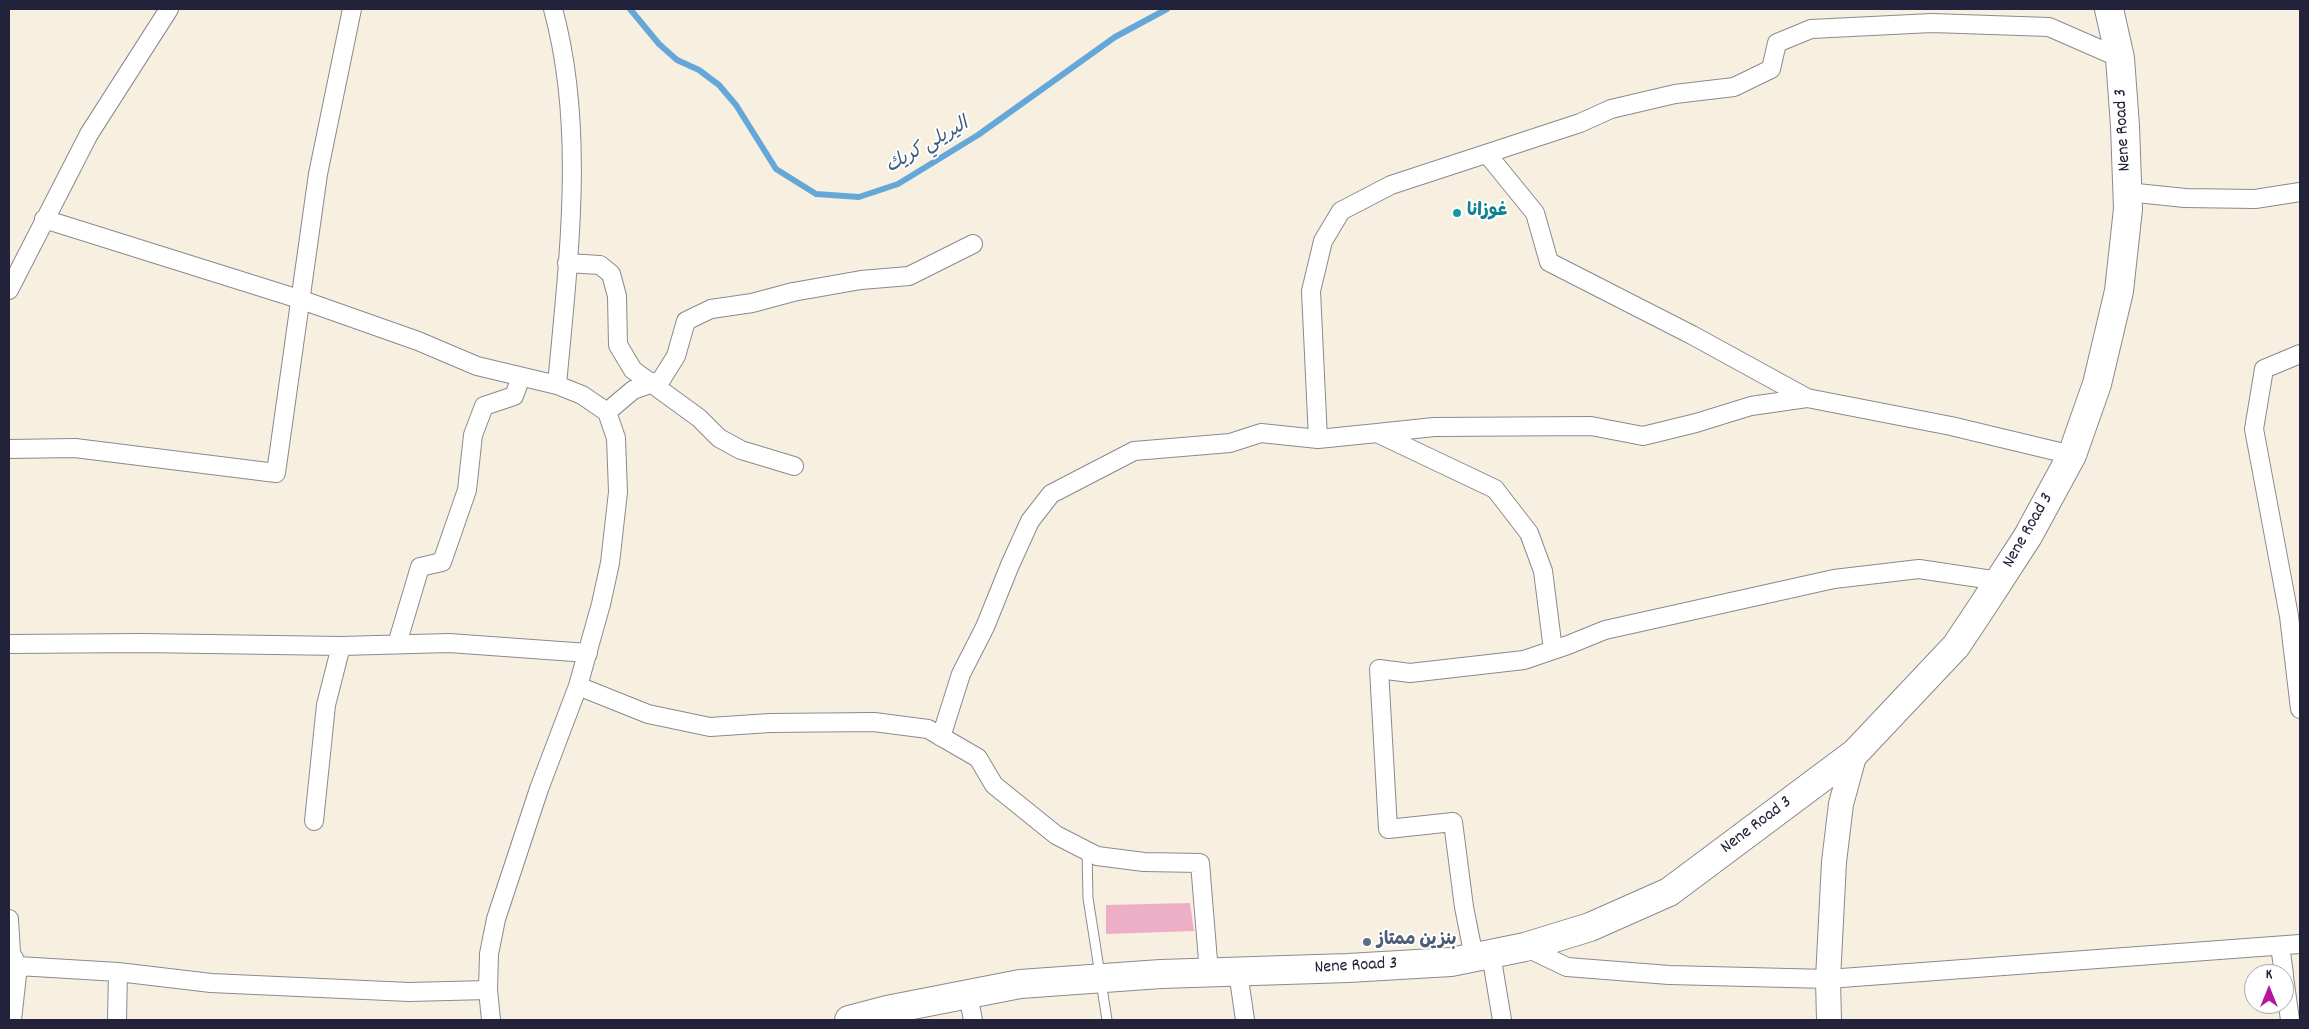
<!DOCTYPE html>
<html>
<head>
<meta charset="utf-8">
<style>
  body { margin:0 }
  #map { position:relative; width:2309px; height:1029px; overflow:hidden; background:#f7f0e1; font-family:Dekko,sans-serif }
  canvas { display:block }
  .frame { position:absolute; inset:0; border:10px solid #22223b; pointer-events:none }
  .north { position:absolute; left:2244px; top:964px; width:50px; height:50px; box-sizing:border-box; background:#fff; border:1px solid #a7a7b1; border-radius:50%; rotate:0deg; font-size:14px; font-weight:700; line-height:20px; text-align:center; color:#22223b }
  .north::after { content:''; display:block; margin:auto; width:18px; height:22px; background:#b5179e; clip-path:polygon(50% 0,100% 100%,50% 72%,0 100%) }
</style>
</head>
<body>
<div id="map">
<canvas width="2309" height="1029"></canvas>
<div class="frame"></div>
<div class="north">K</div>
</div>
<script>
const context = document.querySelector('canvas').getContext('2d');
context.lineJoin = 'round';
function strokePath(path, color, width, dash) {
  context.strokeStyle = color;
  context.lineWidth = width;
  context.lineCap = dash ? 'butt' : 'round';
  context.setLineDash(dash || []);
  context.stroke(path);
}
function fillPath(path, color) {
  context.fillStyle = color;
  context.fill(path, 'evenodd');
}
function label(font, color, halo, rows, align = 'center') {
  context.font = font + ' Dekko,"Playpen Sans Arabic",sans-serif';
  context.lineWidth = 4;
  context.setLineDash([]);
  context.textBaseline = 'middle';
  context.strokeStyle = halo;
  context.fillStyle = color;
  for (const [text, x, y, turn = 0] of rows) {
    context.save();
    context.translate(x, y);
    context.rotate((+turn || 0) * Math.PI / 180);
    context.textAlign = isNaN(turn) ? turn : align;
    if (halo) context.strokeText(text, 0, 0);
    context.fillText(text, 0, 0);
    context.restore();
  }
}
const stream = new Path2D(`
  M 630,9 L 659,44 L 677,60 L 699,70 L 719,85 L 736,105 L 776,169 L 816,194 L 859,197 L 898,184 L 978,135 L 1115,37 L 1167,9`);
const building = new Path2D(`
  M 1190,903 L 1194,931 L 1106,934 L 1106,905 Z`);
const lane = new Path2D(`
  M 1087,851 L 1088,898 L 1107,1020`);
const street = new Path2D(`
  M 553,9 C 586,129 568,263 557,385
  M 1487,154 L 1535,213 L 1549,262 L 1692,335 L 1807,398
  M 2127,192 L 2185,198 L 2255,199 L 2300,192
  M 44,219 L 299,299 L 418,341 L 477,366 L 557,385 L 582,395 L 607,412 L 616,438 L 618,492 L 610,563 L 601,604 L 578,686 L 539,789 L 496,919 L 489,954 L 488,990 L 491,1020
  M 567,263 L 600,265 L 611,274 L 617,296 L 618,345 L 633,370 L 699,418 L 719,438 L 741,450 L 794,466
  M 9,290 L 89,134 L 169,9
  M 2300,354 L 2264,369 L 2254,429 L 2289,616 L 2300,709
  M 607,412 L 633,390 L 661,380 L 676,356 L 686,321 L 711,309 L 752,303 L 793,292 L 861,280 L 909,276 L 973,244
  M 1377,433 L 1434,427 L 1591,426 L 1643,436 L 1696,423 L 1751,406 L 1807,398 L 1951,426 L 2072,455
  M 1318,439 L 1377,433 L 1495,489 L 1529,533 L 1543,571 L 1553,650
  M 9,449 L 75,448 L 276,473 L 318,174 L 352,9
  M 9,644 L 141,643 L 341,646 L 449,643 L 588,653
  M 397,644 L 420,567 L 442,562 L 467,490 L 473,435 L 484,406 L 514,396 L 521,377
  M 578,686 L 648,714 L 710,727 L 770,723 L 874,722 L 928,729 L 978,758 L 994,785 L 1056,835 L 1097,856 L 1144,862 L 1200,863 L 1209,973
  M 941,737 L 961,674 L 985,627 L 1010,565 L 1030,521 L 1051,494 L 1134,451 L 1230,443 L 1261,433 L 1318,439 L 1311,291 L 1323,241 L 1341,211 L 1391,185 L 1580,123 L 1611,109 L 1675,94 L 1734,87 L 1771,69 L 1777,43 L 1811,29 L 1932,23 L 2049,27 L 2120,58
  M 314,821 L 326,705 L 341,646
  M 9,919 L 11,953 L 18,966 L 118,972 L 211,983 L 409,992 L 488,990
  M 2280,946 L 2284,974
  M 1525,947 L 1567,967 L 1669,975 L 1828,979 L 2300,944
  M 1491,954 L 1502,1020
  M 1474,957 L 1464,907 L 1453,822 L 1388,829 L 1379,669 L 1410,673 L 1524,660 L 1568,645 L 1605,630 L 1834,579 L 1919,569 L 1999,581
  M 1238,972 L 1245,1020
  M 2284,977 L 2290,1020
  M 968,994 L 973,1020
  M 12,1020 L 18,966
  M 117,1020 L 118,972`);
const secondary = new Path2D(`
  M 1829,1020 L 1828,979 L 1834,862 L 1841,804 L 1855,753`);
const primary = new Path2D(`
  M 849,1020 L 887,1010 L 1020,984 L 1161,974 L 1348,968 L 1451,962 L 1525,947 L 1590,927 L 1669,892 L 1855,753 L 1956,646 L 1982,607 L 2028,536 L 2072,455 L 2097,384 L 2119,291 L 2128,209 L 2125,126 L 2120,58 L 2109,9`);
const markers = [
  [1457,213,5,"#0f9aa8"],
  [1367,942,5,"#5c6f8a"]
];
const streetNames = [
  ["Nene Road 3",2124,130,-93],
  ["Nene Road 3",2029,531,-60],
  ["Nene Road 3",1757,826,-37],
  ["Nene Road 3",1356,967,-3]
];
const cultureNames = [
  ["غوزانا",1467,213]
];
const serviceNames = [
  ["بنزين ممتاز",1377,942]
];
const waterNames = [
  ["اليريلي كريك",928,147,-30]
];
strokePath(stream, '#65a7d9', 6);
fillPath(building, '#edafc5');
strokePath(lane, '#8c898e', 11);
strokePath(street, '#8c898e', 20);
strokePath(secondary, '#8c898e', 26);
strokePath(primary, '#8c898e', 30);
strokePath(lane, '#fff', 9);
strokePath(street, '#fff', 18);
strokePath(secondary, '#fff', 24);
strokePath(primary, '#fff', 28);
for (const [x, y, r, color] of markers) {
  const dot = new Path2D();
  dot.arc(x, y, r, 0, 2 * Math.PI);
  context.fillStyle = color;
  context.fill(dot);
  strokePath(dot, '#fff', 2);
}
label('18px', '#22223b', '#fff', streetNames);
label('bold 18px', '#0d838f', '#fff', cultureNames, 'left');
label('bold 18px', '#4e5e75', '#fff', serviceNames, 'left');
label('italic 19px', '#405e82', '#fff', waterNames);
</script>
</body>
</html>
